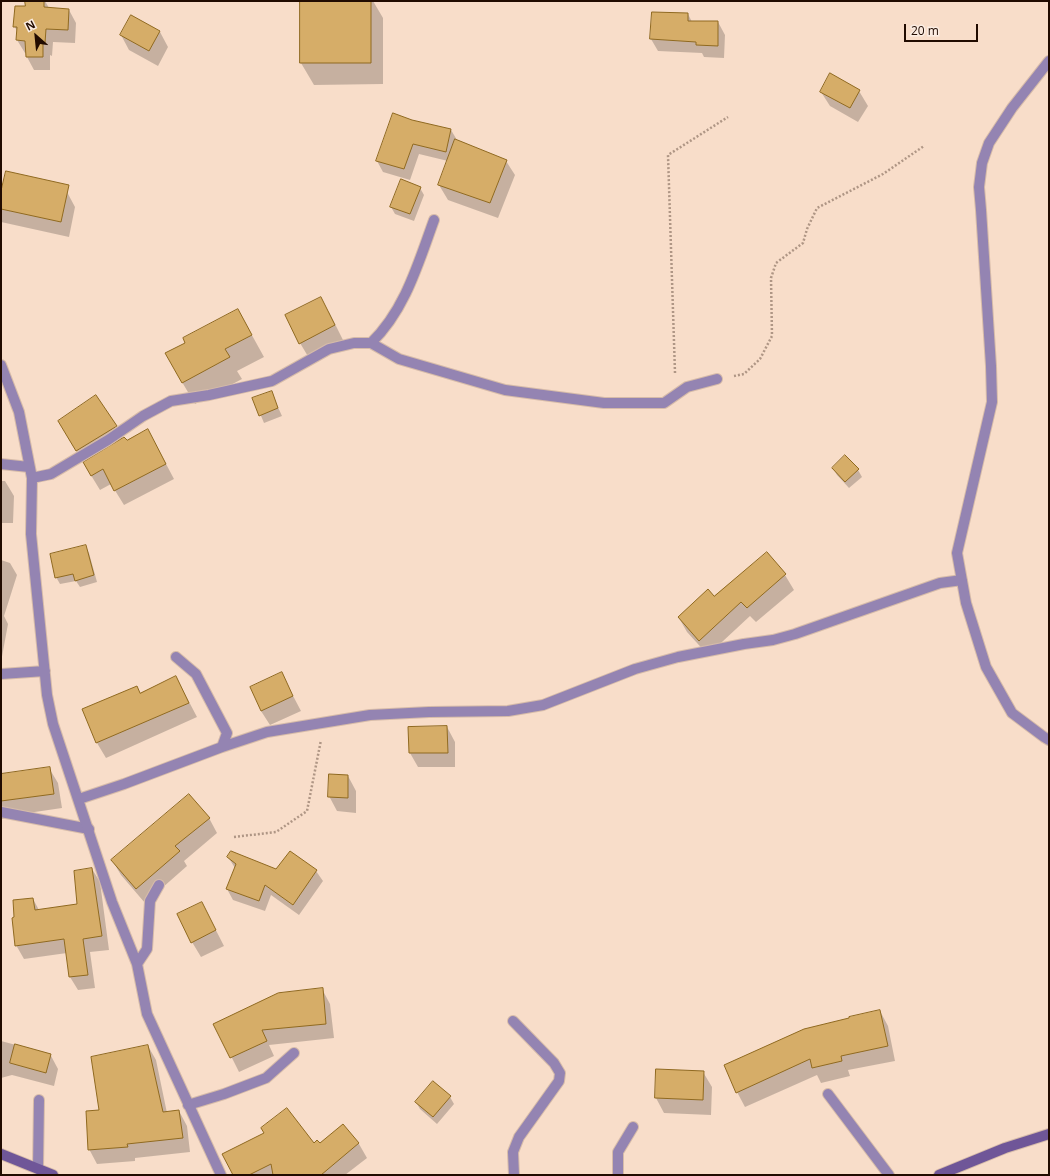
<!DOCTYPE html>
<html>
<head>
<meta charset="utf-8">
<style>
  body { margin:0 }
  #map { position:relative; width:1050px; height:1176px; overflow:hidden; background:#f8ddc9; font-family:"Open Sans",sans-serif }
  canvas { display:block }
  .frame { position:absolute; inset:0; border:2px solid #210b00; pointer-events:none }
  .north { position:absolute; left:16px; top:16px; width:40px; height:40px; -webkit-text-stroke:3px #fbede3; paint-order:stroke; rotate:333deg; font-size:11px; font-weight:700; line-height:16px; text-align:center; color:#210b00 }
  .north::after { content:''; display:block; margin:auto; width:14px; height:18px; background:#210b00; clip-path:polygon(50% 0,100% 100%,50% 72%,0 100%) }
  .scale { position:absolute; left:904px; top:24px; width:74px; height:18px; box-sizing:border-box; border:2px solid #210b00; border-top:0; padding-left:5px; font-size:12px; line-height:14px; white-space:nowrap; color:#210b00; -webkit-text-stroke:3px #fbede3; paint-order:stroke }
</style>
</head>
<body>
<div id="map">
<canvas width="1050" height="1176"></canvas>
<div class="frame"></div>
<div class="north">N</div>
<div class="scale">20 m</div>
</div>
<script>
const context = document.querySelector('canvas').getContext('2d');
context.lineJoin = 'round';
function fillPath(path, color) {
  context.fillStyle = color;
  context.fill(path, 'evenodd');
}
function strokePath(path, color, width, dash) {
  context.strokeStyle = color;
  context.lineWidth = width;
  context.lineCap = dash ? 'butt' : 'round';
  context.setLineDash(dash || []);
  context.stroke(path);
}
const shadow = new Path2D(`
  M 26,1 L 45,1 L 49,8 L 69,10 L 76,23 L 75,43 L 53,42 L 52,56 L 50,55 L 50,70 L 34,70 L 27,57 L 27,53 L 25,53 L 17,40 L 18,32 L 14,26 L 26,7 Z
  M 301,1 L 373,1 L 383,18 L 383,84 L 314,85 L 301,63 Z
  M 653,13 L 688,14 L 692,22 L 718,22 L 725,35 L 724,58 L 704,57 L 702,53 L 658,51 L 651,39 Z
  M 131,16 L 160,32 L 168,47 L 158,66 L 129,50 L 121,35 Z
  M 859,91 L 868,106 L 858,122 L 830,106 L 821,92 Z
  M 412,121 L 451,130 L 457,140 L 506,161 L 515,175 L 498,218 L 448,200 L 439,185 L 448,161 L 419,154 L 410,180 L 383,172 L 377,161 Z
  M 420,188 L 424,195 L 414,221 L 395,214 L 391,207 Z
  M 67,192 L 75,207 L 69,237 L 1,222 L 1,202 Z
  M 238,310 L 264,357 L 237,371 L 242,379 L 195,404 L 182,382 L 186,343 Z
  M 329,312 L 343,340 L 309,358 L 300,343 Z
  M 271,392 L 282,416 L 264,423 L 254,399 Z
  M 116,427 L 123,439 L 126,442 L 156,445 L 174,479 L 124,505 L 111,484 L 100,490 L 67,436 Z
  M 833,468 L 858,470 L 862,477 L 849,488 L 837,475 Z
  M 1,481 L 5,481 L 14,496 L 13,523 L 1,523 Z
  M 85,546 L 89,553 L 97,582 L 80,587 L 76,581 L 60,584 L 56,577 Z
  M 767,553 L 785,575 L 794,590 L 756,622 L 750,616 L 708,655 L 687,632 L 679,618 L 714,598 Z
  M 1,560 L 10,563 L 17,575 L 4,616 L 8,624 L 1,662 Z
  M 281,673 L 301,711 L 270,725 L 261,711 Z
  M 176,677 L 197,717 L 106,758 L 97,743 L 83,710 L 140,694 Z
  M 447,727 L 455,742 L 455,767 L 418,767 L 410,753 Z
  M 49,768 L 58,783 L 62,808 L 28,813 L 28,815 L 1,819 L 1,774 L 6,773 L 6,774 Z
  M 348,776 L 356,791 L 356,813 L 337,811 L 329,796 Z
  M 209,818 L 217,833 L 184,861 L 187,866 L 145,903 L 121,875 L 112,860 Z
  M 228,857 L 277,871 L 316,871 L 323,881 L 299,915 L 271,895 L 265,911 L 233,900 L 227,889 L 235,868 Z
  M 92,869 L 100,882 L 109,950 L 90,952 L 95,988 L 78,990 L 70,977 L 67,953 L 24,959 L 16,945 L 15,918 L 33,899 L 39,910 L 79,905 Z
  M 202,903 L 224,946 L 201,957 L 192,942 Z
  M 322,989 L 330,1004 L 334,1038 L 269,1045 L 274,1056 L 239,1072 L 215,1024 Z
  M 880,1011 L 888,1026 L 895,1061 L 848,1070 L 850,1076 L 821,1083 L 817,1075 L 745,1107 L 737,1092 Z
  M 1,1041 L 50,1054 L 58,1069 L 54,1086 L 12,1075 L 1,1078 Z
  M 148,1046 L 156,1060 L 167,1113 L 179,1111 L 187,1126 L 190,1152 L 135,1158 L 135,1161 L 97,1164 L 89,1149 L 101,1111 Z
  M 657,1070 L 703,1072 L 712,1087 L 711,1115 L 664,1113 L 656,1098 Z
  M 450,1097 L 454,1104 L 437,1124 L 420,1109 L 416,1102 Z
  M 343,1125 L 359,1144 L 367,1158 L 345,1175 L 234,1175 L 314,1144 L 320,1145 Z`);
const building = new Path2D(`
  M 25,1 L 44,1 L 44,7 L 69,9 L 68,30 L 46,29 L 45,43 L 43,43 L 43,57 L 26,57 L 25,41 L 16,40 L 17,27 L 13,27 L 15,6 L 25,6 Z
  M 300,1 L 371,1 L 371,63 L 300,63 Z
  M 652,12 L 688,13 L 688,21 L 718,21 L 718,46 L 696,45 L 696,42 L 650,39 Z
  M 131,15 L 160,31 L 149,51 L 120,35 Z
  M 830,73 L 860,90 L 850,108 L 820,92 Z
  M 393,113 L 412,120 L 451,129 L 446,152 L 413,144 L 404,169 L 376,161 Z
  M 455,139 L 507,160 L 490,203 L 438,185 Z
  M 6,171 L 69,185 L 61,222 L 1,209 L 1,191 Z
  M 401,179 L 421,187 L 410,214 L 390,207 Z
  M 321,297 L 335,325 L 299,344 L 285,315 Z
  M 238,309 L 252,335 L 225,349 L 230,357 L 182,383 L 165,353 L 185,343 L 183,338 Z
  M 272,391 L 278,408 L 259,416 L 252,398 Z
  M 96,395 L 117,426 L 76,451 L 58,421 Z
  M 148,429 L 166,464 L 114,491 L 103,469 L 91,476 L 83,462 L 124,437 L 127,440 Z
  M 845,455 L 859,469 L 845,482 L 832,468 Z
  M 86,545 L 94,575 L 75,581 L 73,574 L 55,578 L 50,554 Z
  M 767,552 L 786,574 L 747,608 L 741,602 L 699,641 L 678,617 L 708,589 L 714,596 Z
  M 282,672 L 293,696 L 261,711 L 250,687 Z
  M 176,676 L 189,703 L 96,743 L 82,709 L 137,686 L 140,693 Z
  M 447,726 L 448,753 L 409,753 L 408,727 Z
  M 50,767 L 54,794 L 1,801 L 1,774 Z
  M 329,774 L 348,775 L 348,798 L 328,797 Z
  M 189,794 L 210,818 L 175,846 L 180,851 L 136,889 L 111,860 Z
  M 231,851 L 276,869 L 290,851 L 317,870 L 293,905 L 265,885 L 259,901 L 226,889 L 236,864 L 227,857 Z
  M 92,868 L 102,936 L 83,939 L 88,975 L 69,977 L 64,939 L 15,946 L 12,918 L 14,917 L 13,900 L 33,898 L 35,910 L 77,904 L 74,871 Z
  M 202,902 L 216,930 L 191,943 L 177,914 Z
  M 323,988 L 326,1024 L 262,1030 L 267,1041 L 230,1058 L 213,1024 L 278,993 Z
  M 880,1010 L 888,1046 L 841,1056 L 842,1061 L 812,1068 L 810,1059 L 736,1093 L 724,1065 L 804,1029 L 849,1018 L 849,1017 Z
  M 15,1044 L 51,1054 L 46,1073 L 10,1063 Z
  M 148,1045 L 163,1112 L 179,1110 L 183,1138 L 127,1144 L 128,1147 L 88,1150 L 86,1111 L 99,1110 L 91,1057 Z
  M 656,1069 L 704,1071 L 703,1100 L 655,1098 Z
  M 433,1081 L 451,1096 L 433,1117 L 415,1102 Z
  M 287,1108 L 314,1143 L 317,1140 L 320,1143 L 343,1124 L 359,1143 L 321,1175 L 273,1175 L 271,1164 L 249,1175 L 233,1175 L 222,1154 L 264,1133 L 261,1128 Z`);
const path = new Path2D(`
  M 675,373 L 668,155 L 728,117
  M 734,376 L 744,374 L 760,359 L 772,336 L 771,278 L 776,263 L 803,243 L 807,229 L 817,208 L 883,174 L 924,146
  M 234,837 L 276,832 L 307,811 L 321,740`);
const lane = new Path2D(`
  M 1,812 L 89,829`);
const street = new Path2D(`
  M 1049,61 L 1012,108 L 989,143 L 982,163 L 979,187 L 981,210 L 991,366 L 992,402 L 957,553 L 966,603 L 986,667 L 1012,713 L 1044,737 L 1049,740
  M 371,343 L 399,359 L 505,390 L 604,403 L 664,403 L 687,387 L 717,379
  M 1,365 L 19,412 L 32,478 L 31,534 L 47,695 L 53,724 L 112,902 L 137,964 L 147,1014 L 221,1175
  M 1,464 L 29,467
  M 32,478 L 51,474 L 108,440 L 143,416 L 171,401 L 209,395 L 272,381 L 329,349 L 354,343 L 371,343 C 405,310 418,264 434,220
  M 1,674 L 45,671
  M 222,747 L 267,732 L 370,715 L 429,712 L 508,711 L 543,705 L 635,669 L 678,657 L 744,644 L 773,640 L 795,634 L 940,583 L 962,580
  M 79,799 L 124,784 L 222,747 L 227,733 L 196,674 L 176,657
  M 137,964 L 147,949 L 150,901 L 159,885
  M 513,1021 L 554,1063 L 560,1073 L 559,1081 L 519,1137 L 513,1152 L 514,1175
  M 828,1094 L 889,1175
  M 188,1105 L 224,1094 L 266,1078 L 294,1053
  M 38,1169 L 39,1100
  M 618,1175 L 618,1152 L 633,1127`);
const secondary = new Path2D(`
  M 1,1154 L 53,1175
  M 939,1175 L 1005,1148 L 1049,1134`);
fillPath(shadow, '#0003');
fillPath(building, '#d6ad68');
strokePath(building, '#8f6920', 1);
strokePath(lane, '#d6bba9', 12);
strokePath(street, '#d6bba9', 12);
strokePath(secondary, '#d6bba9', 12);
strokePath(path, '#af9685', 2.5, [2, 2]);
strokePath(lane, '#9484b2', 10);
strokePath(street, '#9484b2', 10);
strokePath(secondary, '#6f5698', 10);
</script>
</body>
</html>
